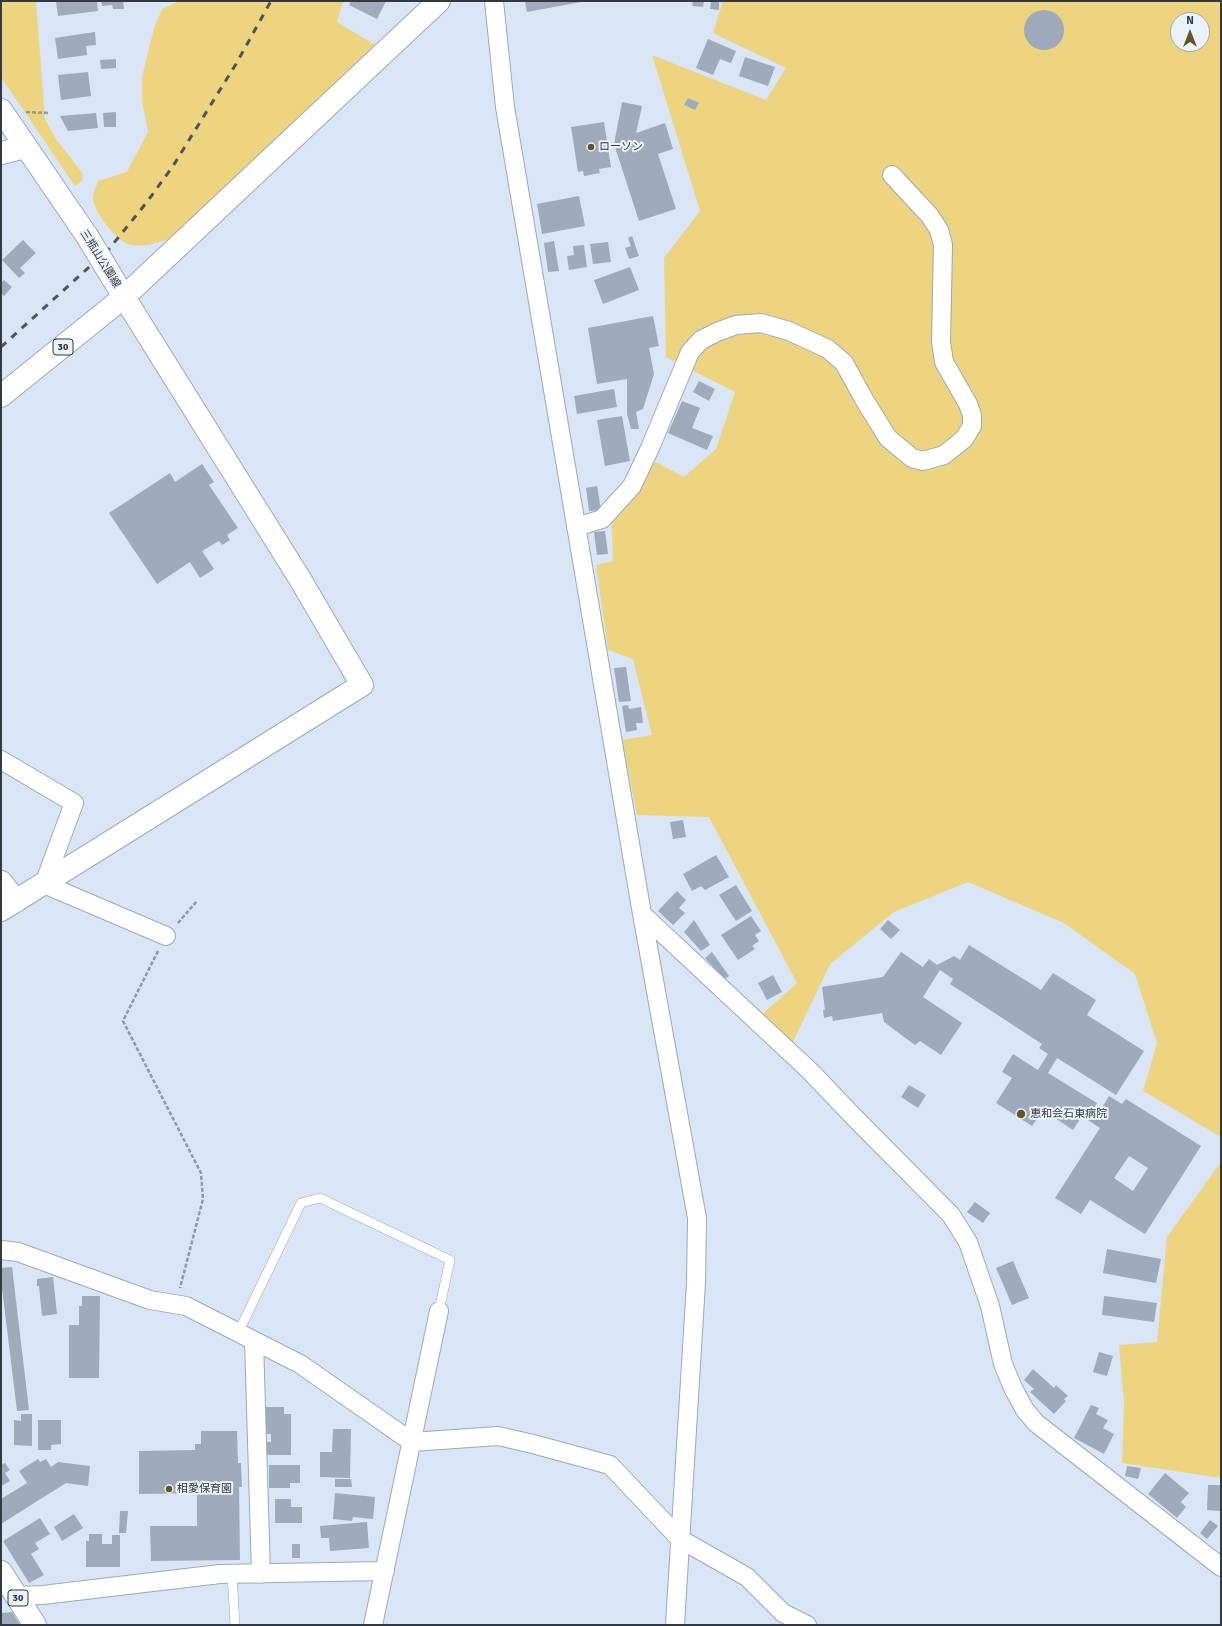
<!DOCTYPE html>
<html>
<head>
<meta charset="utf-8">
<style>
  body { margin:0 }
  #map { position:relative; width:1222px; height:1626px; overflow:hidden; background:#d8e6f8; font-family:Signika,sans-serif }
  canvas { display:block }
  .frame { position:absolute; inset:0; border:2px solid #333940; pointer-events:none }
  .north { position:absolute; left:1170px; top:12px; width:40px; height:40px; box-sizing:border-box; background:#eaf2fe; border:1px solid #a1a8b2; border-radius:50%; rotate:0deg; font-size:11px; font-weight:700; line-height:16px; text-align:center; color:#333940 }
  .north::after { content:''; display:block; margin:auto; width:14px; height:18px; background:#645522; clip-path:polygon(50% 0,100% 100%,50% 72%,0 100%) }
</style>
</head>
<body>
<div id="map">
<canvas width="1222" height="1626"></canvas>
<div class="frame"></div>
<div class="north">N</div>
</div>
<script>
const context = document.querySelector('canvas').getContext('2d');
context.lineJoin = 'round';
function fillPath(path, color) {
  context.fillStyle = color;
  context.fill(path, 'evenodd');
}
function strokePath(path, color, width, dash) {
  context.strokeStyle = color;
  context.lineWidth = width;
  context.lineCap = dash ? 'butt' : 'round';
  context.setLineDash(dash || []);
  context.stroke(path);
}
function label(font, color, halo, rows, align = 'center') {
  context.font = font + ' Signika,"Noto Sans JP",sans-serif';
  context.lineWidth = 4;
  context.setLineDash([]);
  context.textBaseline = 'middle';
  context.strokeStyle = halo;
  context.fillStyle = color;
  for (const [text, x, y, turn = 0] of rows) {
    context.save();
    context.translate(x, y);
    context.rotate((+turn || 0) * Math.PI / 180);
    context.textAlign = isNaN(turn) ? turn : align;
    if (halo) context.strokeText(text, 0, 0);
    context.fillText(text, 0, 0);
    context.restore();
  }
}
const green = new Path2D(`
  M 1,1 L 36,1 L 45,119 L 56,139 L 83,174 L 82,181 L 75,186 L 1,77 Z
  M 180,1 L 343,1 L 337,22 L 375,45 L 169,239 C 157,243 139,249 126,243 C 114,237 95,213 93,199 C 92,194 97,186 98,181 L 127,172 L 148,132 L 142,101 L 142,77 L 154,28 L 162,9 Z
  M 723,1 L 809,2 L 809,1 L 1221,1 L 1221,1137 L 1143,1091 L 1157,1043 L 1135,974 L 1064,923 L 968,882 L 894,912 L 830,964 L 792,1044 L 759,1017 L 797,983 L 709,817 L 637,815 L 622,740 L 652,735 L 633,659 L 608,650 L 596,565 L 613,561 L 611,511 L 637,452 L 684,477 L 716,449 L 735,392 L 666,357 L 664,258 L 700,211 L 652,55 L 766,100 L 786,68 L 713,33 ZM 1178,20 L 1202,20 L 1202,44 L 1178,44 Z
  M 1221,1162 L 1221,1478 L 1122,1463 L 1124,1404 L 1119,1345 L 1157,1342 L 1167,1237 Z`);
const building = new Path2D(`
  M 56,1 L 97,1 L 98,11 L 58,16 Z
  M 101,1 L 123,1 L 124,9 L 113,9 L 112,5 L 102,6 Z
  M 351,1 L 386,1 L 377,19 L 349,5 Z
  M 525,1 L 581,1 L 581,2 L 527,12 Z
  M 693,1 L 704,1 L 703,7 L 692,6 Z
  M 711,1 L 719,1 L 719,10 L 710,9 Z
  M1024 30a20 20 0 1 1 40 0a20 20 0 1 1-40 0Z
  M 95,32 L 96,45 L 86,46 L 87,55 L 58,59 L 55,38 Z
  M 708,39 L 736,51 L 731,63 L 720,59 L 713,75 L 696,68 Z
  M 745,57 L 775,67 L 768,86 L 739,76 Z
  M 116,59 L 116,68 L 101,69 L 100,60 Z
  M 88,72 L 91,96 L 61,100 L 58,75 Z
  M 688,98 L 699,103 L 695,110 L 684,105 Z
  M 622,102 L 642,106 L 636,133 L 665,123 L 673,149 L 658,154 L 676,209 L 639,221 L 614,144 Z
  M 116,112 L 116,127 L 104,127 L 103,113 Z
  M 96,113 L 98,128 L 68,131 L 60,116 Z
  M 604,122 L 611,167 L 599,169 L 600,173 L 584,176 L 583,171 L 578,172 L 571,127 Z
  M 579,196 L 585,226 L 542,234 L 537,204 Z
  M 632,236 L 639,256 L 629,259 L 625,248 L 631,246 L 628,238 Z
  M 23,240 L 36,253 L 20,268 L 25,273 L 19,278 L 2,260 Z
  M 554,241 L 559,271 L 548,272 L 544,243 Z
  M 608,242 L 611,262 L 593,264 L 590,244 Z
  M 584,245 L 587,267 L 569,270 L 567,256 L 574,255 L 573,246 Z
  M 630,267 L 639,290 L 603,304 L 594,280 Z
  M 4,280 L 12,287 L 4,296 L 1,293 L 1,283 Z
  M 653,316 L 659,346 L 649,348 L 654,374 L 643,409 L 636,412 L 639,429 L 631,429 L 627,414 L 627,379 L 597,384 L 588,328 Z
  M 699,381 L 715,389 L 709,401 L 693,392 Z
  M 614,389 L 617,407 L 577,414 L 574,396 Z
  M 682,401 L 700,408 L 692,428 L 713,436 L 707,450 L 668,433 Z
  M 622,416 L 630,461 L 605,466 L 597,420 Z
  M 202,464 L 214,482 L 209,485 L 238,528 L 227,535 L 230,540 L 222,545 L 219,541 L 202,551 L 214,569 L 200,578 L 190,562 L 157,584 L 109,513 L 170,473 L 175,482 Z
  M 597,486 L 601,510 L 589,511 L 586,488 Z
  M 605,531 L 608,554 L 597,555 L 594,532 Z
  M 626,667 L 631,701 L 619,702 L 614,668 Z
  M 628,705 L 629,709 L 641,707 L 643,723 L 636,723 L 637,730 L 626,732 L 622,706 Z
  M 683,820 L 686,837 L 673,839 L 670,822 Z
  M 716,855 L 729,877 L 705,890 L 701,886 L 692,891 L 683,874 Z
  M 736,885 L 752,911 L 736,921 L 719,895 Z
  M 677,891 L 686,900 L 679,908 L 685,913 L 673,925 L 658,911 Z
  M 751,916 L 761,931 L 755,935 L 759,941 L 752,946 L 755,949 L 738,960 L 721,935 Z
  M 694,920 L 710,945 L 701,951 L 684,932 Z
  M 888,920 L 900,930 L 891,939 L 880,929 Z
  M 969,945 L 1041,990 L 1053,973 L 1096,1000 L 1087,1015 L 1144,1051 L 1116,1095 L 1057,1058 L 1048,1073 L 1097,1103 L 1093,1110 L 1106,1119 L 1109,1114 L 1101,1109 L 1109,1096 L 1122,1104 L 1126,1099 L 1201,1146 L 1145,1234 L 1090,1200 L 1081,1214 L 1055,1198 L 1100,1128 L 1082,1116 L 1073,1130 L 1043,1110 L 1032,1126 L 996,1103 L 1012,1078 L 1002,1072 L 1013,1054 L 1038,1070 L 1048,1054 L 1039,1048 L 1042,1044 L 950,984 L 953,979 L 940,970 L 923,997 L 962,1023 L 941,1055 L 920,1041 L 915,1045 L 884,1022 L 882,1013 L 833,1021 L 832,1016 L 824,1018 L 823,1010 L 825,1010 L 822,987 L 883,977 L 901,952 L 923,967 L 929,959 L 937,965 L 954,956 L 960,960 ZM 1129,1156 L 1148,1168 L 1133,1191 L 1114,1178 Z
  M 712,952 L 729,976 L 725,979 L 705,958 Z
  M 773,975 L 782,992 L 767,1000 L 758,983 Z
  M 909,1085 L 926,1095 L 918,1108 L 901,1097 Z
  M 975,1202 L 990,1213 L 983,1223 L 967,1212 Z
  M 1107,1249 L 1161,1259 L 1156,1283 L 1103,1273 Z
  M 1013,1261 L 1029,1298 L 1012,1305 L 996,1268 Z
  M 12,1267 L 29,1410 L 17,1411 L 1,1280 L 1,1268 Z
  M 53,1277 L 57,1314 L 42,1316 L 39,1286 L 37,1286 L 37,1279 Z
  M 82,1296 L 100,1296 L 99,1378 L 69,1378 L 69,1325 L 79,1325 L 79,1306 L 82,1306 Z
  M 1104,1296 L 1157,1303 L 1154,1322 L 1102,1315 Z
  M 1099,1352 L 1113,1356 L 1107,1376 L 1093,1372 Z
  M 1033,1369 L 1054,1388 L 1056,1385 L 1068,1396 L 1064,1399 L 1066,1401 L 1054,1414 L 1030,1392 L 1034,1389 L 1024,1380 Z
  M 1091,1405 L 1099,1408 L 1096,1414 L 1108,1420 L 1103,1428 L 1114,1434 L 1104,1454 L 1074,1438 Z
  M 265,1407 L 284,1407 L 284,1414 L 291,1414 L 291,1455 L 267,1455 L 267,1442 L 271,1442 L 271,1434 L 265,1434 Z
  M 21,1414 L 32,1414 L 32,1446 L 14,1445 L 14,1420 L 21,1421 Z
  M 38,1420 L 61,1420 L 61,1444 L 51,1445 L 51,1450 L 38,1450 Z
  M 333,1429 L 351,1429 L 350,1478 L 320,1477 L 320,1452 L 332,1452 Z
  M 201,1431 L 237,1431 L 238,1463 L 241,1463 L 242,1487 L 239,1487 L 240,1560 L 151,1561 L 150,1526 L 197,1526 L 197,1493 L 139,1494 L 139,1451 L 195,1450 L 195,1444 L 201,1444 Z
  M 38,1459 L 40,1462 L 46,1459 L 51,1467 L 58,1462 L 90,1466 L 88,1486 L 66,1483 L 1,1524 L 1,1499 L 27,1483 L 19,1471 Z
  M 5,1463 L 10,1470 L 5,1473 L 10,1481 L 1,1486 L 1,1465 Z
  M 269,1465 L 300,1465 L 300,1483 L 290,1483 L 290,1488 L 269,1488 Z
  M 1127,1466 L 1141,1468 L 1138,1479 L 1125,1476 Z
  M 1165,1473 L 1189,1493 L 1181,1502 L 1186,1507 L 1177,1518 L 1148,1494 Z
  M 335,1479 L 351,1479 L 352,1487 L 335,1487 Z
  M 1208,1485 L 1221,1485 L 1221,1511 L 1207,1510 Z
  M 335,1493 L 375,1497 L 373,1519 L 353,1517 L 352,1521 L 333,1519 Z
  M 275,1499 L 291,1499 L 291,1507 L 302,1507 L 302,1523 L 275,1523 Z
  M 120,1511 L 128,1511 L 126,1533 L 119,1533 Z
  M 74,1514 L 83,1528 L 62,1541 L 54,1527 Z
  M 40,1518 L 50,1534 L 35,1543 L 39,1549 L 31,1554 L 44,1575 L 29,1583 L 3,1541 Z
  M 1210,1520 L 1218,1526 L 1207,1539 L 1200,1533 Z
  M 367,1522 L 369,1548 L 330,1551 L 329,1538 L 321,1538 L 320,1526 Z
  M 89,1534 L 102,1534 L 102,1544 L 112,1544 L 112,1535 L 120,1535 L 120,1567 L 86,1567 L 86,1541 L 89,1541 Z
  M 292,1544 L 300,1544 L 300,1558 L 292,1558 Z
  M 12,1612 L 20,1625 L 1,1625 L 1,1613 Z`);
const path = new Path2D(`
  M 26,112 L 50,113
  M 178,923 L 197,901
  M 158,951 L 123,1021 L 201,1173 L 203,1199 L 180,1288`);
const lane = new Path2D(`
  M 238,1333 L 301,1203 L 320,1198 L 450,1260 L 439,1311
  M 232,1574 L 235,1625`);
const street = new Path2D(`
  M 494,1 L 505,107 L 642,914 L 697,1218 L 696,1283 L 675,1625
  M 576,527 L 602,519 L 632,486 L 650,448 L 690,352 L 701,340 L 717,332 L 736,325 L 761,323 L 789,331 L 828,349 L 844,363 L 865,401 L 888,438 L 912,458 L 923,461 L 944,455 L 964,439 L 972,426 L 972,415 L 968,404 L 944,362 L 941,342 L 943,245 L 939,230 L 930,216 L 892,175
  M 1,760 L 74,803 L 44,884 L 166,936
  M 642,914 L 811,1072 L 851,1114 L 951,1215 L 968,1242 L 990,1306 L 1003,1364 L 1013,1388 L 1025,1410 L 1036,1423 L 1221,1567
  M 1,1250 L 18,1252 L 150,1300 L 186,1306 L 300,1364 L 412,1442 L 498,1436 L 533,1444 L 610,1465 L 680,1539 L 747,1577 L 783,1613 L 807,1625
  M 254,1341 L 261,1574
  M 16,1596 L 43,1595 L 220,1574 L 385,1571
  M 373,1625 L 439,1311`);
const secondary = new Path2D(`
  M 1,153 L 25,147
  M 1,882 L 16,901
  M 1,910 L 362,685 L 300,579 L 124,297 L 439,1`);
const primary = new Path2D(`
  M 1,110 L 87,236
  M 1,396 L 124,297 L 104,264
  M 1,1572 L 35,1625`);
const rail = new Path2D(`
  M 1,347 L 109,249 L 147,202 L 173,166 L 236,64 L 271,1`);
const primaryBridge = new Path2D(`
  M 87,236 L 104,264`);
const markers = [
  [591,147,4,"#645522"],
  [1021,1114,5,"#645522"],
  [169,1489,4,"#645522"]
];
const shields = [
  [63,347,20],
  [18,1598,20]
];
const shieldNames = [
  ["30",63,347],
  ["30",18,1598]
];
const poiNames = [
  ["ローソン",599,147],
  ["恵和会石東病院",1030,1114],
  ["相愛保育園",177,1489]
];
const streetNames = [
  ["三瓶山公園線",100,259,58]
];
fillPath(green, '#edd47e');
fillPath(building, '#9eabbd');
strokePath(lane, '#9ca9bb', 10);
strokePath(street, '#9ca9bb', 20);
strokePath(secondary, '#9ca9bb', 24);
strokePath(primary, '#9ca9bb', 24);
strokePath(path, '#909aa7', 2.5, [4, 2]);
strokePath(lane, '#fff', 9);
strokePath(street, '#fff', 18);
strokePath(secondary, '#fff', 22);
strokePath(primary, '#fff', 22);
strokePath(rail, '#4c545c', 3, [7, 7]);
strokePath(primaryBridge, '#9ca9bb', 24, []);
strokePath(primaryBridge, '#fff', 22);
for (const [x, y, r, color] of markers) {
  const dot = new Path2D();
  dot.arc(x, y, r, 0, 2 * Math.PI);
  context.fillStyle = color;
  context.fill(dot);
  strokePath(dot, '#eaf2fe', 1.5);
}
for (const [x, y, w] of shields) {
  const box = new Path2D();
  box.roundRect(x - w / 2, y - 8, w, 16, 3);
  context.fillStyle = '#eaf2fe';
  context.fill(box);
  strokePath(box, '#333940', 1);
}
label('bold 10px', '#333940', null, shieldNames);
label('11px', '#333940', '#eaf2fe', poiNames, 'left');
label('11px', '#333940', '#eaf2fe', streetNames);
</script>
</body>
</html>
